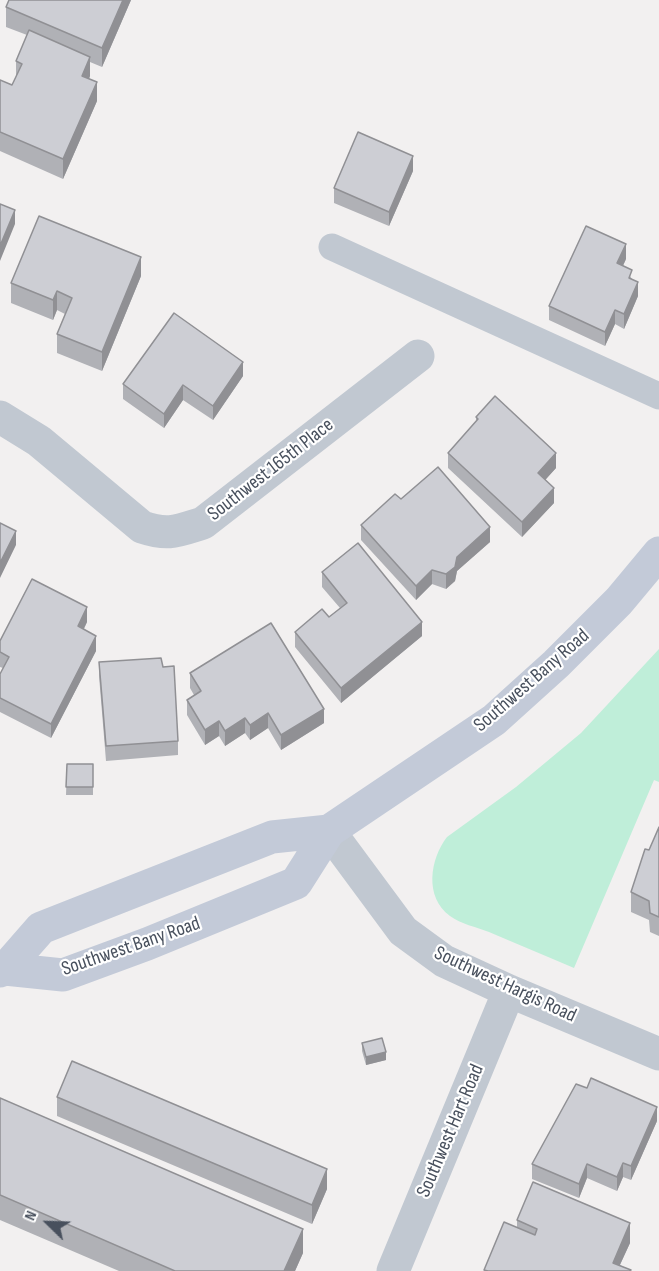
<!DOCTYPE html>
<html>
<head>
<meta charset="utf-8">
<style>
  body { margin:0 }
  #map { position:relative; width:659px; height:1271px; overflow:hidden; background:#f2f0f0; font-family:"Sofia Sans Condensed",sans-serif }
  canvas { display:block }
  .north { position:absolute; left:18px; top:1193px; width:60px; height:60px; -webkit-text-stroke:4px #fff; paint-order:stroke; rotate:293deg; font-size:16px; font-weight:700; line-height:24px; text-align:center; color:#48505d }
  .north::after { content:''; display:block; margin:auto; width:21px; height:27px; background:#48505d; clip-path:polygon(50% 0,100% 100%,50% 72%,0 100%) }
</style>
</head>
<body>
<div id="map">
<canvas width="659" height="1271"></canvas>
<div class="north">N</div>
</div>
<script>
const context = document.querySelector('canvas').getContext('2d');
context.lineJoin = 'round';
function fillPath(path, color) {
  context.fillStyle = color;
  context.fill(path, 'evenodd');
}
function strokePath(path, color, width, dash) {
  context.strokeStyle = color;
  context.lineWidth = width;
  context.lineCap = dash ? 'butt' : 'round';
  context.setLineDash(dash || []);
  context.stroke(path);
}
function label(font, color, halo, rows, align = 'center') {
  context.font = font + ' "Sofia Sans Condensed",sans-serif';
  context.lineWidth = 4.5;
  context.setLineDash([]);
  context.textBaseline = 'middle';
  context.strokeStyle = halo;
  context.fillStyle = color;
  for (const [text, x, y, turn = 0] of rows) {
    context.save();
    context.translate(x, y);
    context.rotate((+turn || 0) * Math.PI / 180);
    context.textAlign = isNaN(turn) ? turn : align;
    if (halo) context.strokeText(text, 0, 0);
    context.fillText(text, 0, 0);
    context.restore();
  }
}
const green = new Path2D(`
  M 659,649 L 659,782 L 654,780 L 574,968 C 546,956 517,944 489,932 C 476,927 461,924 450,916 C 424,897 430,859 447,837 L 516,787 L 581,733 Z`);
const service = new Path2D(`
  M 332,247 L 659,396`);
const minor = new Path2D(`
  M 0,417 L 39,441 L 142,527 C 169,536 177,531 203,523 L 418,356
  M 329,831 L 403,931 L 444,961 L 509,991 L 659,1054
  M 393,1271 L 509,991`);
const secondary = new Path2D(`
  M 5,969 L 63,975 L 147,944 L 296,883 L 329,831 L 494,720 L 556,664 L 619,601 L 659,553
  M 0,971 L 5,969 L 41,928 L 272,837 L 329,831`);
const wall = new Path2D(`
  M 131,0 L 102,67 L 90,62 L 90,76 L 89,79 L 97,101 L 63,179 L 0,151 L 0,80 L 12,85 L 16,77 L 16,61 L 27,35 L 6,27 L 6,7 Z
  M 413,171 L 389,226 L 334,203 L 334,188 Z
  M 626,259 L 623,266 L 632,279 L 638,296 L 624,329 L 615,324 L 605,346 L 549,320 L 549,306 Z
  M 141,276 L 102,371 L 57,353 L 57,334 L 65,314 L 57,310 L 53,320 L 11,303 L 11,283 Z
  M 243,376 L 213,420 L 183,400 L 164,428 L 123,399 L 123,384 Z
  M 476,417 L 556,468 L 545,480 L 554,503 L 522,537 L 448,468 L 448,453 L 476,423 Z
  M 401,499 L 490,542 L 457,571 L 455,581 L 446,589 L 432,584 L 416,600 L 361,540 L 361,525 Z
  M 322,572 L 422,636 L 341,703 L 295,647 L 295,632 L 329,617 L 340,608 L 322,587 Z
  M 87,622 L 84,629 L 96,651 L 51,738 L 0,712 L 0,674 L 3,668 L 0,667 L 0,641 Z
  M 99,662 L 178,741 L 178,755 L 106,761 L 99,676 Z
  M 190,673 L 324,723 L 281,750 L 268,728 L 250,740 L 245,733 L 225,746 L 219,736 L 205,745 L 187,715 L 187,700 L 194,695 L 190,688 Z
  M 67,764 L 93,764 L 93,795 L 66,795 Z
  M 659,827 L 659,936 L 650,932 L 649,920 L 631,912 L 631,892 Z
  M 362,1043 L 386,1060 L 366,1065 L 362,1051 Z
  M 57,1097 L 327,1189 L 312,1224 L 57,1116 Z
  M 0,1098 L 303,1253 L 295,1271 L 119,1271 L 0,1220 Z
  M 657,1121 L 631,1180 L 623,1177 L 617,1191 L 587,1178 L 579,1198 L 532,1179 L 532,1164 Z
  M 517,1220 L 630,1243 L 620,1265 L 631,1271 L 484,1271 L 484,1270 L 517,1227 Z`);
const shadedWall = new Path2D(`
  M 123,0 L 131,0 L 102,67 L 102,48 Z
  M 90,57 L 90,76 L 82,95 L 82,76 Z
  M 97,82 L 97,101 L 63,179 L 63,159 Z
  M 413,156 L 413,171 L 389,226 L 389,212 Z
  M 15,210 L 15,224 L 0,261 L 0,246 Z
  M 626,244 L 626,259 L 617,278 L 617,263 Z
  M 141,257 L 141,276 L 102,371 L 102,352 Z
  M 638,282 L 638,296 L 624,329 L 624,314 Z
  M 57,291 L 57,310 L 53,320 L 53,300 Z
  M 615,310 L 615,324 L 605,346 L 605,332 Z
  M 243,362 L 243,376 L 213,420 L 213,406 Z
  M 183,385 L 183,400 L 164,428 L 164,414 Z
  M 556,453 L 556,468 L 538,488 L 538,473 Z
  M 554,488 L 554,503 L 522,537 L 522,522 Z
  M 490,527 L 490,542 L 457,571 L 455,581 L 446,589 L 446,574 L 457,557 Z
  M 16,531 L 16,545 L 0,578 L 0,563 Z
  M 432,570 L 432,584 L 416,600 L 416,586 Z
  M 87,607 L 87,622 L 78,640 L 78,626 Z
  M 422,622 L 422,636 L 341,703 L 341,688 Z
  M 96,636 L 96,651 L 51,738 L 51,724 Z
  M 324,709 L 324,723 L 281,750 L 281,735 Z
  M 268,713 L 268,728 L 250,740 L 250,725 Z
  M 245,718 L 245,733 L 225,746 L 225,731 Z
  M 219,721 L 219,736 L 205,745 L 205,730 Z
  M 386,1052 L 386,1060 L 366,1065 L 366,1057 Z
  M 657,1107 L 657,1121 L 631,1180 L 631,1166 Z
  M 623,1163 L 623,1177 L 617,1191 L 617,1177 Z
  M 587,1164 L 587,1178 L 579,1198 L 579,1184 Z
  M 327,1169 L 327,1189 L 312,1224 L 312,1205 Z
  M 630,1223 L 630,1243 L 617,1271 L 613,1263 Z
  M 303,1229 L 303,1253 L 295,1271 L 284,1271 Z`);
const building = new Path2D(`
  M 9,0 L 123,0 L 102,48 L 6,7 Z
  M 29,30 L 90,57 L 82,76 L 97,82 L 63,159 L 0,132 L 0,80 L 12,85 L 22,64 L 16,61 Z
  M 358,132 L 413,156 L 389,212 L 334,188 Z
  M 0,204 L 15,210 L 0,246 Z
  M 39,216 L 141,257 L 102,352 L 57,334 L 72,298 L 57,291 L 53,300 L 11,283 Z
  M 586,226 L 626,244 L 617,263 L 632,270 L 629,278 L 638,282 L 624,314 L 615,310 L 605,332 L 549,306 Z
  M 174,313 L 243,362 L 213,406 L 183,385 L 164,414 L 123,384 Z
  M 495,396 L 556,453 L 538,473 L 554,488 L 522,522 L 448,453 L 478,419 L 476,417 Z
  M 438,467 L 490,527 L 457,557 L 455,567 L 446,574 L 432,570 L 416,586 L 361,525 L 395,494 L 401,499 Z
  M 0,523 L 16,531 L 0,563 Z
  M 358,543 L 422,622 L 341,688 L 295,632 L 322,609 L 329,617 L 347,603 L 322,572 Z
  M 32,579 L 87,607 L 78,626 L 96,636 L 51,724 L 0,698 L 0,674 L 9,657 L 0,652 L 0,641 Z
  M 271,623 L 324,709 L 281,735 L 268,713 L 250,725 L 245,718 L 225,731 L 219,721 L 205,730 L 187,700 L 201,691 L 190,673 Z
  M 161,658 L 163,667 L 174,666 L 178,741 L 106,746 L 99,662 Z
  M 67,764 L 93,764 L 93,787 L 66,787 Z
  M 659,827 L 659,917 L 650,913 L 649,901 L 631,892 L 645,849 L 649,850 Z
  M 382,1038 L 386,1052 L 366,1057 L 362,1043 Z
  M 72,1061 L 327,1169 L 312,1205 L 57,1097 Z
  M 591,1078 L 657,1107 L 631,1166 L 623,1163 L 617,1177 L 587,1164 L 579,1184 L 532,1164 L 576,1084 L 587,1088 Z
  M 0,1098 L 303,1229 L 284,1271 L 175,1271 L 0,1195 Z
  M 533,1182 L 630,1223 L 613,1263 L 631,1270 L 630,1271 L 488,1271 L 484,1270 L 504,1222 L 535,1235 L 537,1229 L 517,1220 Z`);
const streetNames = [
  ["Southwest 165th Place",271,470,-38],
  ["Southwest Bany Road",532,681,-41],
  ["Southwest Bany Road",131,947,-19],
  ["Southwest Hargis Road",505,985,25],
  ["Southwest Hart Road",451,1131,-67]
];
fillPath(green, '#bfeed9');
strokePath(service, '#c1c8d1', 27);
strokePath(minor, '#c1c8d1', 33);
strokePath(secondary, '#c3cad8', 33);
fillPath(wall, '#b0b1b6');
fillPath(shadedWall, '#909094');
fillPath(building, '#cdced4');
strokePath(building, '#909094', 1.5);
label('20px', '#48505d', '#fff', streetNames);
</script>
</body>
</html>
